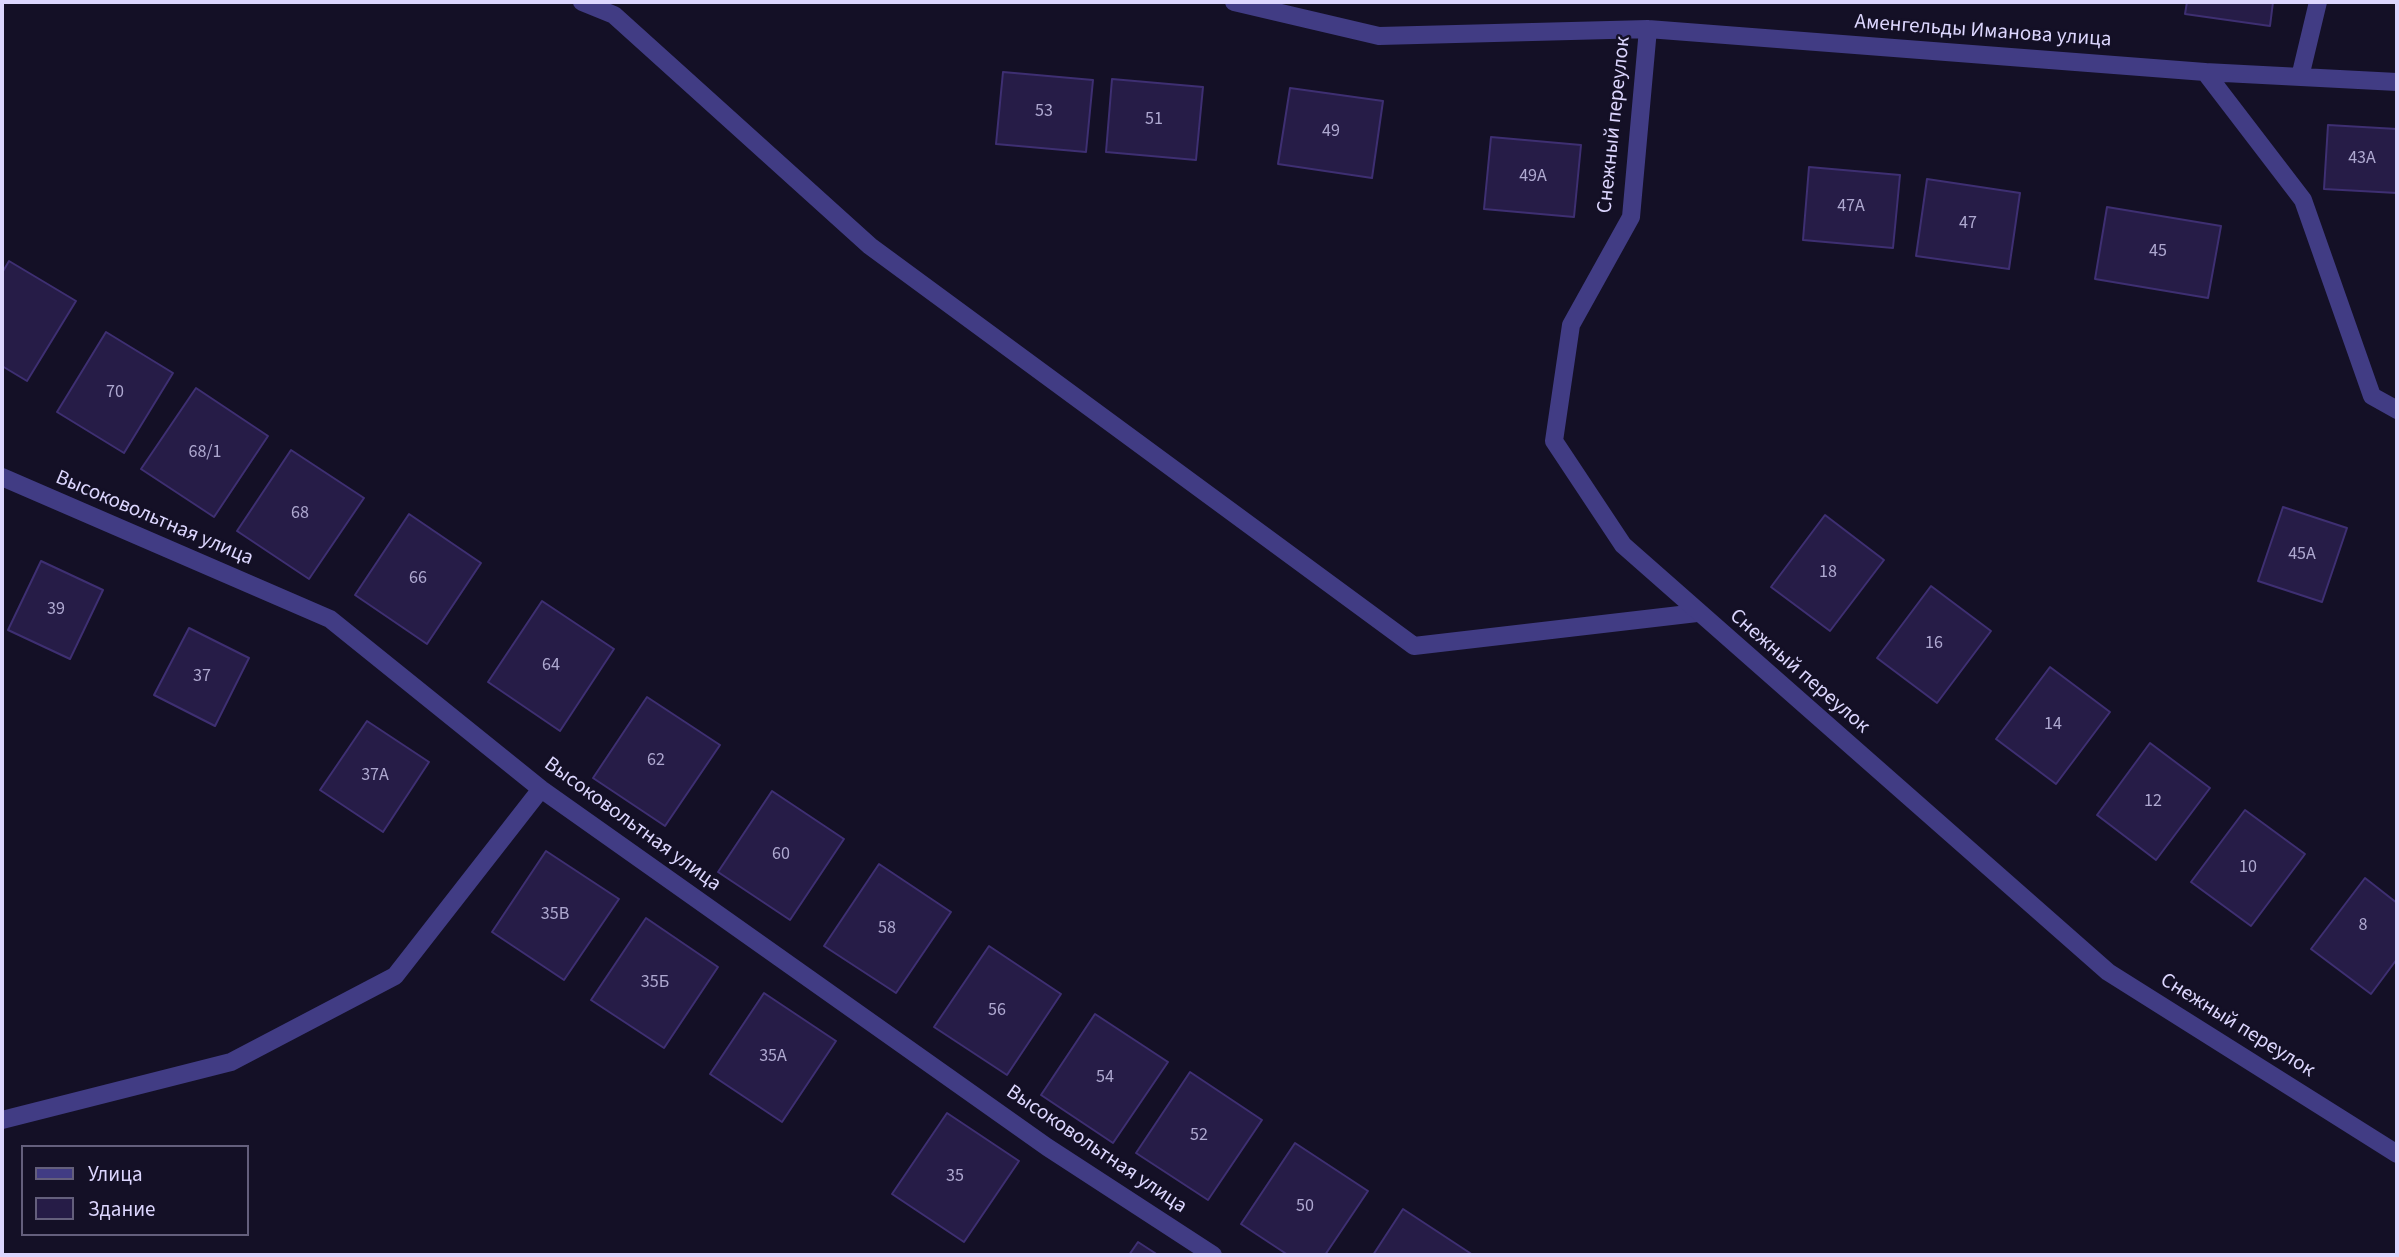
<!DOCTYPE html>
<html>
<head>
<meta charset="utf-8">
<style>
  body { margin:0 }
  #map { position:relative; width:2399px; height:1257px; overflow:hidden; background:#141026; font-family:"Source Sans 3",sans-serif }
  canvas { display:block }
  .frame { position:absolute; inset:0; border:4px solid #dcd6fe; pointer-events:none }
  .legend { position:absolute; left:21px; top:1145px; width:228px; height:91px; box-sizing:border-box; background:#141026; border:2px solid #645f7c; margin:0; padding:9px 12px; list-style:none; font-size:21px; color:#dcd6fe }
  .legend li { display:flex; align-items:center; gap:14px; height:35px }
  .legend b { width:35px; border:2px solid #645f7c }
</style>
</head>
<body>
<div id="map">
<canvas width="2399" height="1257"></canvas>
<div class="frame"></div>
<ul class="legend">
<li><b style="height:9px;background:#413c84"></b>Улица</li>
<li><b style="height:19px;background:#261c47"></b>Здание</li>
</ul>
</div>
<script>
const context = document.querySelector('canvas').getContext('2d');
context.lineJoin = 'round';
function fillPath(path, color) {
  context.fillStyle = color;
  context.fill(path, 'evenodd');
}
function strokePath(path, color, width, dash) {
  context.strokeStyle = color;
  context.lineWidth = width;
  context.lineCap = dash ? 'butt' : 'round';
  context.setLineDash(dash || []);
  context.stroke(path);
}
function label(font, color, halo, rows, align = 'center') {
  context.font = font + ' "Source Sans 3",sans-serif';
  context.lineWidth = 5;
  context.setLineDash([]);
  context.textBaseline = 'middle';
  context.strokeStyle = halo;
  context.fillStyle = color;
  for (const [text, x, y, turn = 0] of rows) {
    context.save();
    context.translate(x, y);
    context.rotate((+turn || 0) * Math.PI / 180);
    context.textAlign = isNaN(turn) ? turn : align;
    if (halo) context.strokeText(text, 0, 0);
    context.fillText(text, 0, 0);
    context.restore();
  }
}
const building = new Path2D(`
  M 2187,2 L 2273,2 L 2270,26 L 2185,14 Z
  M 1003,72 L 1093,80 L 1086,152 L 996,144 Z
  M 1112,79 L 1203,87 L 1196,160 L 1106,152 Z
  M 1290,88 L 1383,101 L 1372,178 L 1278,164 Z
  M 2328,125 L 2397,129 L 2397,193 L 2324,189 Z
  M 1491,137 L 1581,145 L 1574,217 L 1484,209 Z
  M 1809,167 L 1900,175 L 1893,248 L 1803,240 Z
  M 1927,179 L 2020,193 L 2009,269 L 1916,256 Z
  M 2107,207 L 2221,226 L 2208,298 L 2095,279 Z
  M 9,261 L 76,301 L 27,381 L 2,366 L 2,273 Z
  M 106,332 L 173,373 L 124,453 L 57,412 Z
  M 196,388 L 268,436 L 214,517 L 141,469 Z
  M 291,450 L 364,498 L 309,579 L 237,531 Z
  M 2283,507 L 2347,528 L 2322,602 L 2258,581 Z
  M 409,514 L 481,563 L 427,644 L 355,595 Z
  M 1825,515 L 1884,560 L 1830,631 L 1771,587 Z
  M 41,561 L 103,590 L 70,659 L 8,630 Z
  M 1931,586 L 1991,631 L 1937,703 L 1877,658 Z
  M 542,601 L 614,649 L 560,731 L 488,682 Z
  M 189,628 L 249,658 L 215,726 L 154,695 Z
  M 2050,667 L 2110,712 L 2056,784 L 1996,739 Z
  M 647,697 L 720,745 L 665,826 L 593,778 Z
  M 367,721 L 429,762 L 383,832 L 320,790 Z
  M 2150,743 L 2210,788 L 2156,860 L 2097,815 Z
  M 772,791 L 844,839 L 790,920 L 718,872 Z
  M 2245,810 L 2305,854 L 2251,926 L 2191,882 Z
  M 546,851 L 619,899 L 564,980 L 492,932 Z
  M 879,864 L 951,912 L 896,993 L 824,946 Z
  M 2365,878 L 2397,903 L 2397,959 L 2371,994 L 2311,949 Z
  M 646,918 L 718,967 L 664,1048 L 591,1000 Z
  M 989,946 L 1061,994 L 1007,1075 L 934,1027 Z
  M 764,993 L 836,1041 L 782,1122 L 710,1074 Z
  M 1095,1014 L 1168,1062 L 1113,1143 L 1041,1095 Z
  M 1190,1072 L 1262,1120 L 1208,1200 L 1136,1153 Z
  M 947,1113 L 1019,1161 L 964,1242 L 892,1194 Z
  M 1295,1143 L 1368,1191 L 1325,1255 L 1288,1255 L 1241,1224 Z
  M 1403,1209 L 1473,1255 L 1373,1255 Z
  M 1138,1242 L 1158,1255 L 1129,1255 Z`);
const service = new Path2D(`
  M 582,2 L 614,15 L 870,246 L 1414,646 L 1697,613`);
const minor = new Path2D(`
  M 1234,2 L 1379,36 L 1648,29 L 2205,72 L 2397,82
  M 1648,29 L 1631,217 L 1571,325 L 1554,441 L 1623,545 L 2108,972 L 2397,1154
  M 2205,72 L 2303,200 L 2372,396 L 2397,410
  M 2300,77 L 2318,2
  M 2,477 L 330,619 L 541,789 L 1047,1147 L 1213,1255
  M 2,1120 L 231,1062 L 395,976 L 541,789`);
const numberNames = [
  ["53",1044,112],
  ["51",1154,120],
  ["49",1331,132],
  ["43А",2362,159],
  ["49А",1533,177],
  ["47А",1851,207],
  ["47",1968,224],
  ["45",2158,252],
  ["70",115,393],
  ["68/1",205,453],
  ["68",300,514],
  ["45А",2302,555],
  ["18",1828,573],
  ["66",418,579],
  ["39",56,610],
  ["16",1934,644],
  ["64",551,666],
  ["37",202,677],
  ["14",2053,725],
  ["62",656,761],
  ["37А",375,776],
  ["12",2153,802],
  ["60",781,855],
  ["10",2248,868],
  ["35В",555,915],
  ["8",2363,926],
  ["58",887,929],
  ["35Б",655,983],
  ["56",997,1011],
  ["35А",773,1057],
  ["54",1105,1078],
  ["52",1199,1136],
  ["35",955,1177],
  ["50",1305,1207]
];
const streetNames = [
  ["Аменгельды Иманова улица",1983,32,4],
  ["Снежный переулок",1615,125,-84],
  ["Высоковольтная улица",154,519,23],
  ["Снежный переулок",1799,672,41],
  ["Высоковольтная улица",632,825,36],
  ["Снежный переулок",2237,1026,32],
  ["Высоковольтная улица",1096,1150,34]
];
fillPath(building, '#261c47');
strokePath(building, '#3e2f72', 2);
strokePath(service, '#413c84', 18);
strokePath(minor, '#413c84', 18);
label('18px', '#aea8d0', null, numberNames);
label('21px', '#dcd6fe', '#141026', streetNames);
</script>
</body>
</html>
